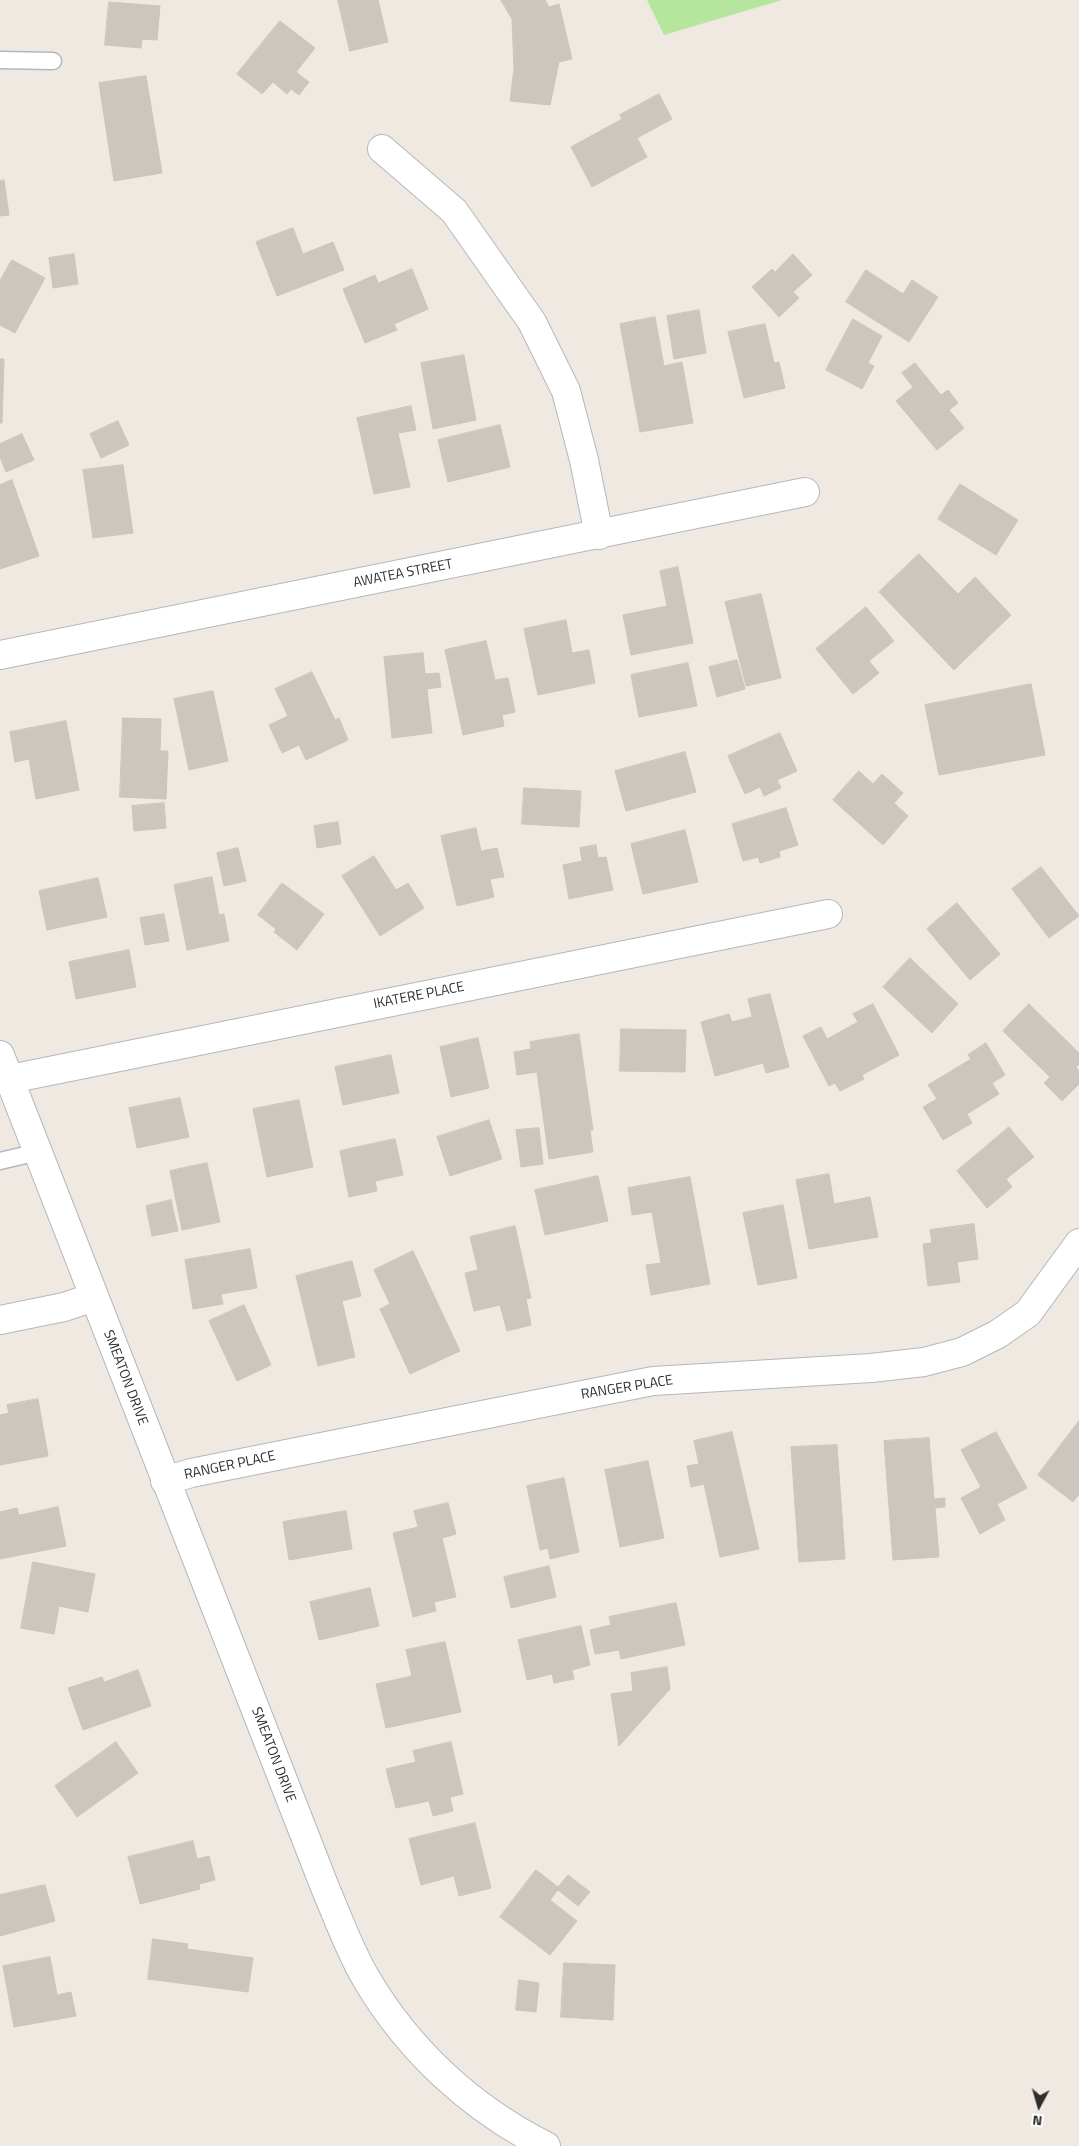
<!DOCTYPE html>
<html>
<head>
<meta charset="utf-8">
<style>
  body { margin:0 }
  #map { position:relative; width:1079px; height:2146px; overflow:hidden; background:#efe9e1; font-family:"Titillium Web",sans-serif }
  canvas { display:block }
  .north { position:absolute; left:1014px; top:2081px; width:50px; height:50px; -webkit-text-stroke:4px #fff; paint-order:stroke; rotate:186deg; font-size:14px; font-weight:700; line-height:20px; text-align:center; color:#2e2e2e }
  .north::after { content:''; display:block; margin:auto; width:18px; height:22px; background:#2e2e2e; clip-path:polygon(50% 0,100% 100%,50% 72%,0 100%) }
</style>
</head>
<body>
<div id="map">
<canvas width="1079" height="2146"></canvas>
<div class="north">N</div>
</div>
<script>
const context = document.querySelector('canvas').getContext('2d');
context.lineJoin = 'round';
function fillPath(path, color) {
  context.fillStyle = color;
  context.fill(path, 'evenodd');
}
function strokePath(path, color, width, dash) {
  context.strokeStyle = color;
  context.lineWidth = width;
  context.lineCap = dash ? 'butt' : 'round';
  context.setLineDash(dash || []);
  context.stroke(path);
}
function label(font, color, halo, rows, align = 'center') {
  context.font = font + ' "Titillium Web",sans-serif';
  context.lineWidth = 5;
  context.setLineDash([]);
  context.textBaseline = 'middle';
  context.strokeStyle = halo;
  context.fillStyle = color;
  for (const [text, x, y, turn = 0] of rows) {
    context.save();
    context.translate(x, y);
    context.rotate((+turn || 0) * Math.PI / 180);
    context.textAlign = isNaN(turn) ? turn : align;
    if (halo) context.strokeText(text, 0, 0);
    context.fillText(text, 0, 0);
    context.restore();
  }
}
const green = new Path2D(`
  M 647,0 L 782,0 L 664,35 Z`);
const building = new Path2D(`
  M 338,0 L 378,0 L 388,42 L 350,51 Z
  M 501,0 L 545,0 L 549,7 L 559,4 L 572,59 L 559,62 L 550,105 L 510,101 L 514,68 L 512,19 Z
  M 109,2 L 160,6 L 157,40 L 142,39 L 141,48 L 105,45 Z
  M 280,21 L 315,48 L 296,72 L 309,82 L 299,95 L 291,89 L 287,94 L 273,82 L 262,94 L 237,74 Z
  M 146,76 L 162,173 L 114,181 L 99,83 Z
  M 659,94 L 672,119 L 637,138 L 647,157 L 592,187 L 571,147 L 622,119 L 620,115 Z
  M 4,180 L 9,215 L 0,216 L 0,181 Z
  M 293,228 L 303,254 L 333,242 L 344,270 L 277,296 L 256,242 Z
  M 74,254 L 78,284 L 53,288 L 49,258 Z
  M 793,254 L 812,275 L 793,292 L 799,298 L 779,317 L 752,287 L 772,269 L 775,272 Z
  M 12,260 L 45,278 L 15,333 L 0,325 L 0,281 Z
  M 412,269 L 428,309 L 394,324 L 397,330 L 365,343 L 343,289 L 375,275 L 378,283 Z
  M 866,270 L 903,294 L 912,280 L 938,297 L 909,342 L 846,302 Z
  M 699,310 L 706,353 L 674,359 L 667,316 Z
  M 655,317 L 664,366 L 682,362 L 693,423 L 640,432 L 620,324 Z
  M 853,319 L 882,336 L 868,363 L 874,366 L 862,389 L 826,370 Z
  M 765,324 L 774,363 L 779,362 L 785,388 L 744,398 L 728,332 Z
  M 464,355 L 476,420 L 433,429 L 421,363 Z
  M 0,359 L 4,359 L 2,423 L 0,423 Z
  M 915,363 L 941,395 L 948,390 L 958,403 L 949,410 L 964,428 L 937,450 L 896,401 L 913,387 L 902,373 Z
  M 411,406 L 416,430 L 398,433 L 410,487 L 374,494 L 357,418 Z
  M 118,421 L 129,445 L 101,458 L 90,434 Z
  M 500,425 L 510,467 L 448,482 L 438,440 Z
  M 22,434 L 34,460 L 6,472 L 0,457 L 0,444 Z
  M 123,465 L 133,533 L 93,538 L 83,470 Z
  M 12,480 L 39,556 L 0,569 L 0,485 Z
  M 960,484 L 1018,520 L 996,555 L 938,519 Z
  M 919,554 L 958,594 L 975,577 L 1011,615 L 954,670 L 879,592 Z
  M 678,567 L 693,643 L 631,655 L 623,615 L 667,606 L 660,571 Z
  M 761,594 L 781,678 L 746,686 L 725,602 Z
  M 866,607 L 894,641 L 869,661 L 879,673 L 853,694 L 816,649 Z
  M 566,620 L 572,653 L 589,650 L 595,683 L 538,695 L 524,629 Z
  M 486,641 L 495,680 L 508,678 L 515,712 L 502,715 L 504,726 L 463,735 L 445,650 Z
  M 423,653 L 425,674 L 439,673 L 441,687 L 427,689 L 432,733 L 392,738 L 384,657 Z
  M 737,660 L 745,689 L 717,697 L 709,667 Z
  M 688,663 L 697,706 L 639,717 L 631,675 Z
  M 312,672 L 335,720 L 339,718 L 348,740 L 306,760 L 299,745 L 282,753 L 269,725 L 288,716 L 275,689 Z
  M 1031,684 L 1045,755 L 939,775 L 925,705 Z
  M 213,691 L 228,761 L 189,770 L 174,699 Z
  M 123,718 L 161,719 L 160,751 L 168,751 L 166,799 L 120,797 Z
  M 66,721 L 79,790 L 36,799 L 29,759 L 15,762 L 10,732 Z
  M 780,733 L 797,771 L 777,780 L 781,788 L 764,796 L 760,787 L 745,794 L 728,756 Z
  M 685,752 L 696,792 L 626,811 L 615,771 Z
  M 859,771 L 873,784 L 882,774 L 903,793 L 894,803 L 908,816 L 883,845 L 833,800 Z
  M 524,788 L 581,791 L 579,827 L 522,824 Z
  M 164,803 L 166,828 L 134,831 L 132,806 Z
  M 786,808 L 798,845 L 779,851 L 780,857 L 760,863 L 758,857 L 743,861 L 732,824 Z
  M 338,822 L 341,844 L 317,848 L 314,826 Z
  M 476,828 L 481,851 L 497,848 L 504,877 L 490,879 L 494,897 L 457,906 L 441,836 Z
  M 685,830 L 698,882 L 643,894 L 631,844 Z
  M 596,845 L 598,858 L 606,857 L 613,890 L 569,899 L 563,865 L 582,861 L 580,848 Z
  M 238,848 L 246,881 L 224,886 L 217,853 Z
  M 374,856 L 396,890 L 408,883 L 424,908 L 380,936 L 342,876 Z
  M 1041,867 L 1079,916 L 1049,938 L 1012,889 Z
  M 212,877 L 219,915 L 224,914 L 229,941 L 187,950 L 174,885 Z
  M 98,878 L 107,917 L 47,930 L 39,891 Z
  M 282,883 L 324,914 L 297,950 L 274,932 L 276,929 L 258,915 Z
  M 957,903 L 1000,954 L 970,980 L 927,929 Z
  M 164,914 L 169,941 L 145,945 L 140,918 Z
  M 129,950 L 136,987 L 76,999 L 69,962 Z
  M 910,958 L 958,1004 L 932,1033 L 883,987 Z
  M 770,994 L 789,1067 L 766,1073 L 763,1063 L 715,1076 L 701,1022 L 729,1014 L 732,1022 L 752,1017 L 748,999 Z
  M 873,1004 L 899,1055 L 862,1075 L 864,1079 L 840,1091 L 835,1083 L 829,1086 L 803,1036 L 821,1027 L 827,1039 L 858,1022 L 853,1014 Z
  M 1029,1004 L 1079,1053 L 1079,1064 L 1076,1067 L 1079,1071 L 1079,1084 L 1062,1101 L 1044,1083 L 1050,1077 L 1003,1031 Z
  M 621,1029 L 686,1030 L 685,1072 L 620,1071 Z
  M 579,1034 L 593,1130 L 590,1130 L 593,1152 L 549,1159 L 537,1072 L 517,1075 L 514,1052 L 531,1049 L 530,1042 Z
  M 478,1038 L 489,1088 L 451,1097 L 440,1047 Z
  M 986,1043 L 1005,1075 L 992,1083 L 999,1094 L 967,1114 L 972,1123 L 943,1140 L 923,1107 L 937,1099 L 928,1085 L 971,1059 L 968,1055 Z
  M 391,1055 L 399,1093 L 343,1105 L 335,1067 Z
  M 180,1098 L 189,1137 L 137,1148 L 129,1108 Z
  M 299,1100 L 313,1167 L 267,1177 L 253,1109 Z
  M 489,1120 L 502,1159 L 450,1176 L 437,1137 Z
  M 1009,1127 L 1034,1157 L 1006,1179 L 1012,1187 L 987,1208 L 957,1171 Z
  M 539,1128 L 543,1164 L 521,1167 L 516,1130 Z
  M 395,1139 L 403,1175 L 375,1181 L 377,1191 L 349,1197 L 340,1151 Z
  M 207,1163 L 220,1222 L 182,1230 L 170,1171 Z
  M 829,1174 L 834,1204 L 870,1197 L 878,1237 L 809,1249 L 796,1180 Z
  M 598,1176 L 608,1221 L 545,1235 L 535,1190 Z
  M 690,1177 L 710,1284 L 651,1295 L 646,1265 L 661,1263 L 652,1212 L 632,1215 L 628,1188 Z
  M 171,1200 L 178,1231 L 152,1236 L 146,1206 Z
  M 783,1205 L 797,1278 L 758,1285 L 743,1213 Z
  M 974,1224 L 978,1259 L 957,1262 L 960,1282 L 928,1286 L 923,1244 L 932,1243 L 930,1230 Z
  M 515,1226 L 531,1298 L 526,1299 L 531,1325 L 507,1331 L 500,1305 L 474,1311 L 465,1273 L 478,1270 L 470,1237 Z
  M 250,1249 L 257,1288 L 221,1294 L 223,1304 L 193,1309 L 185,1260 Z
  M 413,1251 L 460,1351 L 410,1374 L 380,1309 L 390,1304 L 374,1270 Z
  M 352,1261 L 361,1296 L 342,1301 L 355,1357 L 318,1366 L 296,1276 Z
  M 244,1305 L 271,1365 L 237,1381 L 209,1321 Z
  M 38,1399 L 48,1456 L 0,1465 L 0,1415 L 9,1413 L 7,1405 Z
  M 1079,1421 L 1079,1494 L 1073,1502 L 1038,1475 Z
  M 732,1432 L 759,1549 L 720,1557 L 704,1484 L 691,1487 L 687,1466 L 699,1464 L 694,1441 Z
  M 996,1432 L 1027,1488 L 997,1504 L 1005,1520 L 980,1534 L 961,1498 L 981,1487 L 961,1450 Z
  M 929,1438 L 934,1499 L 945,1498 L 945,1507 L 935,1508 L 939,1557 L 893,1560 L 884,1441 Z
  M 837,1445 L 845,1559 L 799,1562 L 791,1447 Z
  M 648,1461 L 664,1538 L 620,1547 L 605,1470 Z
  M 564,1478 L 579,1552 L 550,1559 L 548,1548 L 540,1550 L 527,1486 Z
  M 448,1503 L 456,1534 L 442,1538 L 456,1597 L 434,1602 L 436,1611 L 413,1617 L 393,1533 L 418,1527 L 414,1511 Z
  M 58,1507 L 66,1546 L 0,1559 L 0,1512 L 17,1508 L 19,1515 Z
  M 346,1511 L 352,1549 L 289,1560 L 283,1522 Z
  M 33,1562 L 95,1574 L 88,1612 L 59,1606 L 54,1634 L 21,1628 Z
  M 549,1566 L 556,1597 L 511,1608 L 504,1577 Z
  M 370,1588 L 379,1626 L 319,1640 L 310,1602 Z
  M 676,1603 L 685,1645 L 621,1659 L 619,1650 L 595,1654 L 590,1630 L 611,1625 L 609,1617 Z
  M 581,1626 L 590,1665 L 572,1670 L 574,1679 L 554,1683 L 552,1674 L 527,1680 L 518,1640 Z
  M 445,1642 L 461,1712 L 386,1728 L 376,1684 L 412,1676 L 406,1650 Z
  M 667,1667 L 670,1689 L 619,1746 L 611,1694 L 633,1691 L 631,1673 Z
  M 138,1670 L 151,1706 L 83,1730 L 68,1688 L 102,1677 L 104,1682 Z
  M 116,1742 L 138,1773 L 77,1817 L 55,1786 Z
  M 451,1742 L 463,1794 L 450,1797 L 453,1811 L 433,1816 L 429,1801 L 396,1808 L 386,1769 L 416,1762 L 413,1751 Z
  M 475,1823 L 491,1888 L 459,1896 L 454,1876 L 421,1885 L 409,1839 Z
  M 193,1841 L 197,1859 L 209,1856 L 215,1880 L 199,1884 L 200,1889 L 140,1904 L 128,1857 Z
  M 536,1870 L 558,1887 L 568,1875 L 590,1892 L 578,1906 L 558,1890 L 550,1900 L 577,1921 L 550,1955 L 500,1917 Z
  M 45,1885 L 55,1921 L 0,1936 L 0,1895 Z
  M 153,1939 L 188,1944 L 187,1949 L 253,1958 L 248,1992 L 148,1979 Z
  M 50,1957 L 57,1995 L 71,1992 L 76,2016 L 14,2027 L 3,1966 Z
  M 564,1963 L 615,1965 L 613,2020 L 561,2017 Z
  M 519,1980 L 539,1983 L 536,2012 L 516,2010 Z`);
const lane = new Path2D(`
  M 0,60 L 53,61
  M 0,1161 L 38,1152`);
const street = new Path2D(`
  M 382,149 L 454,211 L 532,322 L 566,391 L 584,460 L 599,535
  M 0,655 L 805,492
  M 0,1055 L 326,1890 C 339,1920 350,1952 367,1980 C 409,2051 472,2109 546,2146
  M 10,1079 L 828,914
  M 0,1320 L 64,1307 L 94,1297
  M 165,1481 L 191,1473 L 653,1381 L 871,1368 L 924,1362 L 962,1352 L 998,1334 L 1028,1313 L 1079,1243`);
const streetNames = [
  ["AWATEA STREET",403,574,-11],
  ["IKATERE PLACE",419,996,-11],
  ["SMEATON DRIVE",125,1378,69],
  ["RANGER PLACE",627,1388,-9],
  ["RANGER PLACE",230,1466,-12],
  ["SMEATON DRIVE",273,1755,69]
];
fillPath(green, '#b6e59e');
fillPath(building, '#cbc7bf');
strokePath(building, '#cbc5ba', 1);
strokePath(lane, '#b4b7c1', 19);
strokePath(street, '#b4b7c1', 30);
strokePath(lane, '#fff', 16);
strokePath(street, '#fff', 28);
label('14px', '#2e2e2e', '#fff', streetNames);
</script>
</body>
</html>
